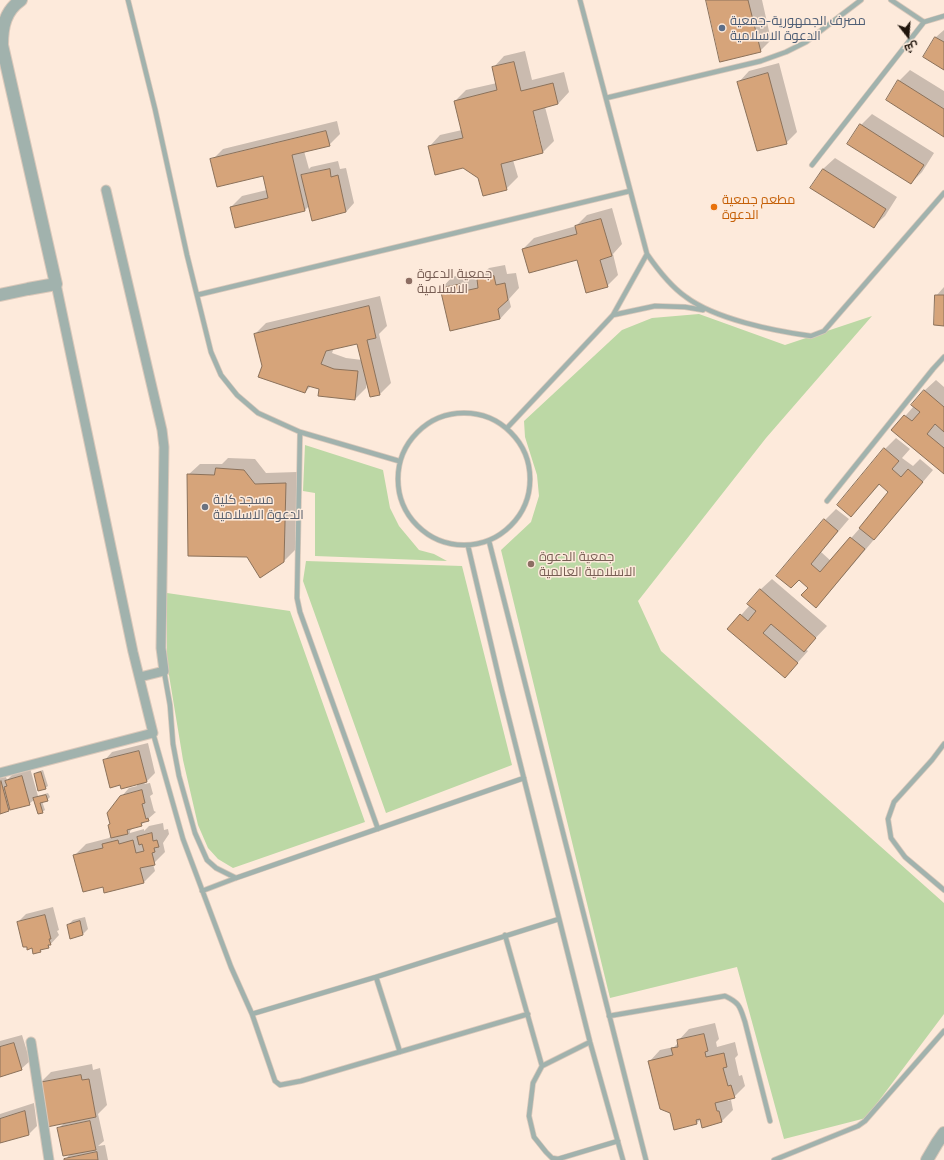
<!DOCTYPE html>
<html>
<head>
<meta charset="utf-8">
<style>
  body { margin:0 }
  #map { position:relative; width:944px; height:1160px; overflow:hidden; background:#fdeadb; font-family:"Exo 2",Cairo,sans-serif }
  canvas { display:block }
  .north { position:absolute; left:888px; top:16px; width:40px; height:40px; -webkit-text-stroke:3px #fdeadb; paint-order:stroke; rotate:163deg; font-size:11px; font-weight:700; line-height:16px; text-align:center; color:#20150c }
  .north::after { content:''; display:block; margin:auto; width:14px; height:18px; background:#20150c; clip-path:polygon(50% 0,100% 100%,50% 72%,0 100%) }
</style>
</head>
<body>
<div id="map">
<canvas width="944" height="1160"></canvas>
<div class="north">ش</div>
</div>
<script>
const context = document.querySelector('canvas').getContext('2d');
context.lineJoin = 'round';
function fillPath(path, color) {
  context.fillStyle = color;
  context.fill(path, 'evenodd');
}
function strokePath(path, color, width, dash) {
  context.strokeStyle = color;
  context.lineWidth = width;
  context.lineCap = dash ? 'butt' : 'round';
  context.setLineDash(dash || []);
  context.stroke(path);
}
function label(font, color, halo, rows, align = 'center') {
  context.font = font + ' "Exo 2",Cairo,sans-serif';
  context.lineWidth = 3;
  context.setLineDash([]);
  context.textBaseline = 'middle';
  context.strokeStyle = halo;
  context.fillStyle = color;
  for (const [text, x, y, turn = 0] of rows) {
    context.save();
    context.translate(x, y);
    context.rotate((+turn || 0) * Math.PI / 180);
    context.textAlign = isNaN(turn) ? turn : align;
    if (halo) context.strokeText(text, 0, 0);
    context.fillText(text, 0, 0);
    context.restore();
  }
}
const green = new Path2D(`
  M 699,314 L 785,345 L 872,316 L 766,438 L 638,601 L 661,651 L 944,903 L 944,1014 L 866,1118 L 784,1139 L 737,967 L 610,998 L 501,550 L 531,522 L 539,496 L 537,475 L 525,437 L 524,421 L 622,330 L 652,318 Z
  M 305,445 L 383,470 L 390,508 L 399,526 L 419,550 L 434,554 L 447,561 L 315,556 L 315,493 L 303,491 Z
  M 306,561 L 462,566 L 512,765 L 386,813 L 303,581 Z
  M 167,593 L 290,611 L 365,822 L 233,868 L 218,859 L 208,848 L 198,825 L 183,760 L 167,663 Z`);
const shadow = new Path2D(`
  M 707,0 L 762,0 L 771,40 L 760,51 Z
  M 944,30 L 944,69 L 924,56 L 936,37 Z
  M 525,51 L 532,80 L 564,72 L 569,92 L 558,104 L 545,107 L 554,141 L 543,152 L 513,160 L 518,177 L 506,189 L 479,177 L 429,147 L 440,135 L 462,130 L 455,101 L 466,90 L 497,83 L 493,68 L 504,56 ZM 530,106 L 532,106 L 542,146 L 540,146 Z
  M 779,63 L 797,132 L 786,143 L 738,83 L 749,71 Z
  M 910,70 L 944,91 L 944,136 L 899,81 Z
  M 872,114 L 934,153 L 922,172 L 911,183 L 861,125 Z
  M 337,121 L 340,134 L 329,145 L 304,151 L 309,169 L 311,167 L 338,161 L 340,169 L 346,168 L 354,203 L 346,212 L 309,206 L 305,210 L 231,207 L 242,196 L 267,190 L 263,175 L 212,160 L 223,149 Z
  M 835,158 L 897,197 L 885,216 L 873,227 L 811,188 L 823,169 Z
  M 612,208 L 622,244 L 613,254 L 618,275 L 607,286 L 578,258 L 523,249 L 534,238 L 576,226 L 587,215 Z
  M 505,265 L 507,274 L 516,273 L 519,288 L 509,299 L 511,307 L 500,319 L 441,289 L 452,277 L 471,273 L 476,280 L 477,280 L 489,268 Z
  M 944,287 L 944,325 L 936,296 Z
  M 380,296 L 387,326 L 379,334 L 391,383 L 380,394 L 371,396 L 367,380 L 366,388 L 355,399 L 311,386 L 305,392 L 263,366 L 255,334 L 266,323 ZM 358,342 L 362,360 L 346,358 L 332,353 L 334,348 Z
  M 936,380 L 944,387 L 944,473 L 893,430 L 914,406 L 924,391 Z
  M 896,438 L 910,449 L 902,458 L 913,466 L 920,459 L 933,470 L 827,595 L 816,606 L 809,587 L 799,579 L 778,576 L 825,520 L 836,509 L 849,519 L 821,552 L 831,561 L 860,528 L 890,492 L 880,484 L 851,516 L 838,505 L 885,449 Z
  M 228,458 L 255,459 L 266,473 L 297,472 L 295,550 L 284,561 L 247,556 L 188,475 L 200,464 L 222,464 Z
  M 772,579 L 827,626 L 805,649 L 808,651 L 785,677 L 729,629 L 750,605 L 760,590 Z
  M 148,743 L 155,773 L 144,784 L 150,783 L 153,794 L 150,796 L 154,811 L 156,812 L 141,825 L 133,828 L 130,831 L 130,833 L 144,829 L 144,831 L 149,826 L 163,823 L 164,830 L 168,829 L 169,834 L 163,843 L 165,852 L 153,864 L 155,871 L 144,882 L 103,886 L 74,856 L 86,844 L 109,838 L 111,836 L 111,823 L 121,797 L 129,788 L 137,786 L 137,784 L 120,784 L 104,761 L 112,752 Z
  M 30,768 L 38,796 L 48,793 L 50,797 L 47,800 L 42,801 L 45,810 L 42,812 L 35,799 L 29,804 L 0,813 L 0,778 L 6,777 L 7,780 L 15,772 Z
  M 43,770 L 48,786 L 45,788 L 35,774 L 37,772 Z
  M 53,907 L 59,930 L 57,931 L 59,935 L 48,947 L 44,948 L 40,951 L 32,947 L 18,922 L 26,914 Z
  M 85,917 L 88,929 L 83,934 L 71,938 L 68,925 L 73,920 Z
  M 715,1023 L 719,1039 L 716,1042 L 717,1047 L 735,1042 L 738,1055 L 735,1058 L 739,1076 L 742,1075 L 745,1086 L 734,1097 L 727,1099 L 728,1101 L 731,1100 L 733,1110 L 722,1121 L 703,1126 L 701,1119 L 697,1123 L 670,1112 L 649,1062 L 660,1050 L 674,1047 L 678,1043 L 678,1041 L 689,1029 Z
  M 22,1035 L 30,1061 L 21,1069 L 0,1075 L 0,1041 Z
  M 92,1064 L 93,1070 L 100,1068 L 107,1105 L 98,1114 L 104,1141 L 98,1146 L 105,1145 L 108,1160 L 65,1160 L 70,1154 L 59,1128 L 64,1123 L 39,1084 L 51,1072 Z
  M 34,1103 L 37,1126 L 29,1134 L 0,1142 L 0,1114 Z`);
const building = new Path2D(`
  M 706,0 L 748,0 L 761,52 L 720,62 Z
  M 935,37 L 944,42 L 944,70 L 923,57 Z
  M 514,62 L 521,91 L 553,83 L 558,104 L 533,111 L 543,153 L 501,164 L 507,190 L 483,196 L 478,178 L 463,168 L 435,175 L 428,146 L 463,138 L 454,101 L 497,90 L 492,67 Z
  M 768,73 L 787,144 L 757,151 L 737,82 Z
  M 898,80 L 944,109 L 944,137 L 886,100 Z
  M 860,124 L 924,165 L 911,184 L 847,144 Z
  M 326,131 L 330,146 L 292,155 L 305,211 L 235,228 L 230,207 L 268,198 L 263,176 L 217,187 L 210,159 Z
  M 330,169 L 331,177 L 338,175 L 346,212 L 312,221 L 301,175 Z
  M 823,169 L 886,209 L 874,228 L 810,188 Z
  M 601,219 L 612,256 L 600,260 L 608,287 L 586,293 L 577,260 L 529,273 L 522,249 L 577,234 L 575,226 Z
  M 494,276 L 496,285 L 505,283 L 508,300 L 498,309 L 500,319 L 450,331 L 440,288 L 460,284 L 464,291 L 478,288 L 477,279 Z
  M 935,295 L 944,295 L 944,326 L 934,325 Z
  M 369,306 L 376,338 L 367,340 L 380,395 L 370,397 L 357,344 L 326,351 L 321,364 L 334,369 L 358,371 L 355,400 L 318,396 L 319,389 L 308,386 L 305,393 L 258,377 L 262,366 L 254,334 Z
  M 924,390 L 944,407 L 944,432 L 935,424 L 927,434 L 944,448 L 944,474 L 891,430 L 904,415 L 912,421 L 920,412 L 911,405 Z
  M 884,448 L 899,461 L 892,469 L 901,477 L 908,469 L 923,482 L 874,540 L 859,528 L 888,492 L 879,484 L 851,517 L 837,505 Z
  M 216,468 L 244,470 L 255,484 L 286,483 L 284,562 L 260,578 L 247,557 L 188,556 L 187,474 L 214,475 Z
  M 824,519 L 838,531 L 811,564 L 820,572 L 850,537 L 865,549 L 816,608 L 801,595 L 808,588 L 799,580 L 791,588 L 776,576 Z
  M 760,589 L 816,638 L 804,652 L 771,624 L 763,633 L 798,663 L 785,678 L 727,629 L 740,614 L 748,621 L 756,611 L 747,604 Z
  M 139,751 L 147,782 L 121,789 L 120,785 L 110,788 L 103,760 Z
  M 41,772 L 46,789 L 38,791 L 34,774 Z
  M 22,776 L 30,805 L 10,810 L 4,787 L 7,786 L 5,781 Z
  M 1,781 L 9,811 L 0,814 L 0,782 Z
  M 142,790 L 145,803 L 142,804 L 146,819 L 148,818 L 149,821 L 141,823 L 142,826 L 127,830 L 128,834 L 111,838 L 108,825 L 110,824 L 107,813 L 120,796 Z
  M 46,795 L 48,801 L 40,803 L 43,813 L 38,814 L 33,798 Z
  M 152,833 L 153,841 L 157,840 L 159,847 L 154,848 L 155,852 L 152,853 L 155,865 L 140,868 L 144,883 L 104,893 L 103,887 L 83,892 L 73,855 L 103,848 L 102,844 L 118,840 L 119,844 L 133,840 L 136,853 L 144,851 L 142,844 L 139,845 L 137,837 Z
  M 45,915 L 51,939 L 49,939 L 51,945 L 48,945 L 49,948 L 40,950 L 41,952 L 33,954 L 32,948 L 27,950 L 27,947 L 23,947 L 17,922 Z
  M 80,921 L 83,935 L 70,939 L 67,925 Z
  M 704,1034 L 708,1051 L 705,1052 L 706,1057 L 724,1053 L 727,1067 L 723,1068 L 728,1086 L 731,1085 L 735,1098 L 715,1103 L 717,1111 L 719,1111 L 722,1122 L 702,1128 L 700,1119 L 696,1120 L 697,1124 L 674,1130 L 670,1113 L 660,1109 L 648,1061 L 673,1055 L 671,1048 L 678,1047 L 677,1040 Z
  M 14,1043 L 22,1070 L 0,1077 L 0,1047 Z
  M 81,1075 L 82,1080 L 89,1079 L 96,1117 L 47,1127 L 38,1083 Z
  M 25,1111 L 29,1135 L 0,1143 L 0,1119 Z
  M 90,1121 L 96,1150 L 63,1156 L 57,1128 Z
  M 97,1152 L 98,1160 L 64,1160 L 64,1159 Z`);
const service = new Path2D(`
  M 128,0 L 155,109 L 187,255 L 211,352 L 221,375 L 237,395 L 258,413 L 300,432
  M 580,0 L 647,254 C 658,270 670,286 686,297 C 715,319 774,331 811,336 L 824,331 L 944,193
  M 891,0 L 924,22
  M 606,98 L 761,61 L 786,52 L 806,42 L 861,0
  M 812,165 L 924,22 L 944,16
  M 197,295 L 630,191
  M 613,315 L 655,306 L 685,307 L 703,310
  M398 479a66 66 0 1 1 132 0a66 66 0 1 1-132 0Z
  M 507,428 L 613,315 L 647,254
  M 827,501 L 933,369 L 944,357
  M 489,541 L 646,1160
  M 468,546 L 502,691 L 590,1042 L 623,1160
  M 164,671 L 170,705 L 173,744 L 179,776 L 195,833 L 207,860 L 216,868 L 236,878
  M 153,733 L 183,839 L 231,967 L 252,1014 L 376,977 L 559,919
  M 944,744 L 932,760 L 894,802 L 888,819 L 891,838 L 905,857 L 944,890
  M 378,829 L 300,612 L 297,598 L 300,432 L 399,461
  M 202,891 L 236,878 L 524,778
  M 505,935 L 542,1066
  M 376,977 L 400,1052
  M 252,1014 L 275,1081 L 280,1085 L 301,1081 L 528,1014
  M 609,1016 L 725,996 C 740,1003 740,1007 745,1022 L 770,1121
  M 590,1042 L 542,1066 L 533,1083 L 529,1116 L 534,1137 L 546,1152 L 552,1158 L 558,1159 L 618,1141
  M 774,1160 L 858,1126 L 865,1121 L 944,1031`);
const minor = new Path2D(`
  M 106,190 L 162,430 L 164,447 L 161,648 L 164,671 L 140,677
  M 0,773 L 153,733 L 133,652 L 56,284
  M 31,1042 L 49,1160`);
const tertiary = new Path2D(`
  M 0,295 L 28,289 L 56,284 L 2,45 C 2,27 5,11 21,0
  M 927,1160 L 937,1143 L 944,1133`);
const markers = [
  [722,28,4,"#5c6f8a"],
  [714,207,4,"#e8710a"],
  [409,281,4,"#8d6e63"],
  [205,507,4,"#6b7280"],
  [531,564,4,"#8d6e63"]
];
const serviceNames = [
  ["مصرف الجمهورية-جمعية",730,21],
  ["الدعوة الاسلامية",730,36]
];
const foodNames = [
  ["مطعم جمعية",722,200],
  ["الدعوة",722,215]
];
const educationNames = [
  ["جمعية الدعوة",417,274],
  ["الاسلامية",417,289],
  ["جمعية الدعوة",539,557],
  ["الاسلامية العالمية",539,572]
];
const worshipNames = [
  ["مسجد كلية",213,500],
  ["الدعوة الاسلامية",213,515]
];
fillPath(green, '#bcd8a5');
fillPath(shadow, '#0003');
fillPath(building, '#d6a47a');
strokePath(building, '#8b715a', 1);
strokePath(service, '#dac8ba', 6);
strokePath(minor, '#dac8ba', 11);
strokePath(tertiary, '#dac8ba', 14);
strokePath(service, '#a1b2ad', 4.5);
strokePath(minor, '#a1b2ad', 9);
strokePath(tertiary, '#a1b2ad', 12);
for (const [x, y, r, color] of markers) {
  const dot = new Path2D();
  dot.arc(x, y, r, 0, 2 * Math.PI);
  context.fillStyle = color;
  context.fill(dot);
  strokePath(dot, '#fdeadb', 1.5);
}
label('13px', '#4e5e75', '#fdeadb', serviceNames, 'left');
label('13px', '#c56008', '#fdeadb', foodNames, 'left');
label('13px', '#785e54', '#fdeadb', educationNames, 'left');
label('13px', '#5b616d', '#fdeadb', worshipNames, 'left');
</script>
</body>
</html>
